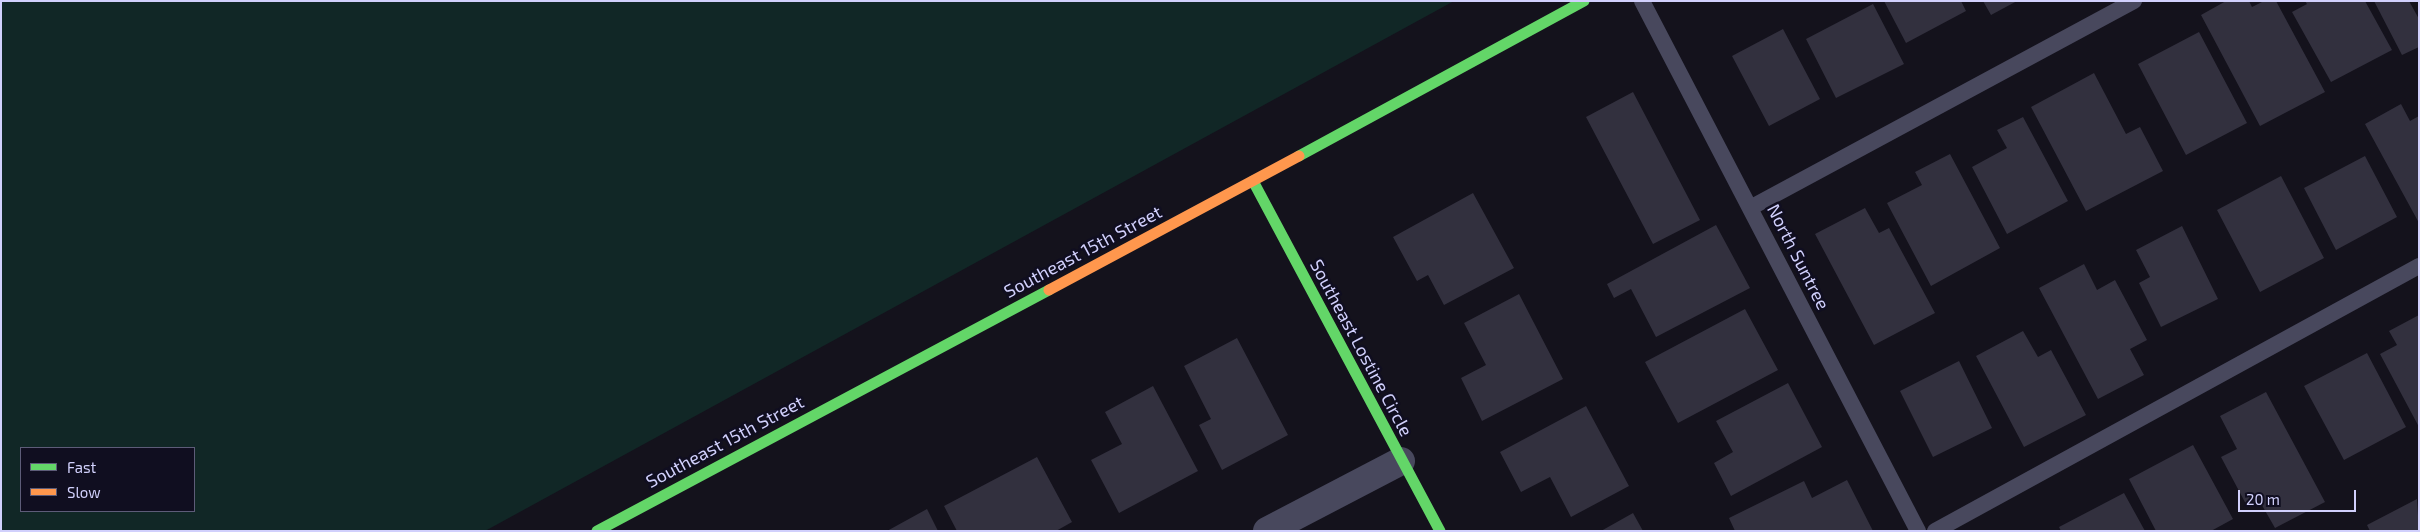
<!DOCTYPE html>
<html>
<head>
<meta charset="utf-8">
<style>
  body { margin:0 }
  #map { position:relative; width:2420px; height:532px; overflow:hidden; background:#14121c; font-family:"Exo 2",sans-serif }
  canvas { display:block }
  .frame { position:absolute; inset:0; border:2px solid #d1d0fc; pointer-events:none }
  .legend { position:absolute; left:20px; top:447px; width:175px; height:65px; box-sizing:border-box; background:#100e20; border:1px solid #5d5c78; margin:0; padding:6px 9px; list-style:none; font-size:15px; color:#d1d0fc }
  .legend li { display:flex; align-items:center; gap:10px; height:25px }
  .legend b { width:25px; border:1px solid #5d5c78 }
  .scale { position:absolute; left:2238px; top:490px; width:118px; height:22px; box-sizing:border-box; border:2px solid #d1d0fc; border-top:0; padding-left:6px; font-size:15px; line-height:18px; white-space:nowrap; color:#d1d0fc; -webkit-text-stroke:4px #100e20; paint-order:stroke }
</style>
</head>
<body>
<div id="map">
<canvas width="2420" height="532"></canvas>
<div class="frame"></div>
<ul class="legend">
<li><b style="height:6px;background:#63d668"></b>Fast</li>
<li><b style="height:6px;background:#ff974d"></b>Slow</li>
</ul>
<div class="scale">20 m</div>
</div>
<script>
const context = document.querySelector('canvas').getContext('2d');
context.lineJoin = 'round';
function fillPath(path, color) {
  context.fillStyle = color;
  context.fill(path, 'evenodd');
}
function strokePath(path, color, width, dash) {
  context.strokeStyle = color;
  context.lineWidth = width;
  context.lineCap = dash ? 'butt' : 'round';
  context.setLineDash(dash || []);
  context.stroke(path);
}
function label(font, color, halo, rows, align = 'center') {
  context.font = font + ' "Exo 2",sans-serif';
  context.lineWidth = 5;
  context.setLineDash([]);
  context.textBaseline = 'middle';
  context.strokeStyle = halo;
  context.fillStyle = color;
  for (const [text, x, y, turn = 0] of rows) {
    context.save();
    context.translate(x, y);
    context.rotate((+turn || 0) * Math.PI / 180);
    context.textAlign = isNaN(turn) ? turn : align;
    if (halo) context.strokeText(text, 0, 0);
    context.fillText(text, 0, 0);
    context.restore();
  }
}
const green = new Path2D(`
  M 1,1 L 1454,1 L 485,531 L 1,531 ZM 21,448 L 194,448 L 194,511 L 21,511 Z`);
const building = new Path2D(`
  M 1884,1 L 1961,1 L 1966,11 L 1906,43 Z
  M 1983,1 L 2017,1 L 1991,15 Z
  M 2226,1 L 2249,1 L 2252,7 L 2264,1 L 2276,1 L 2325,92 L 2260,126 L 2201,15 Z
  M 2305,1 L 2365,1 L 2392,50 L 2331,82 L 2292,12 L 2307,4 Z
  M 2374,1 L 2409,1 L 2419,19 L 2419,47 L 2402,55 Z
  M 1873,4 L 1904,64 L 1836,98 L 1806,39 Z
  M 1783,29 L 1820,99 L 1769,126 L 1732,56 Z
  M 2199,32 L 2247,123 L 2186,155 L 2138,64 Z
  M 2094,73 L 2126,134 L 2140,127 L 2163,171 L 2086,211 L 2031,107 Z
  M 1633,92 L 1700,220 L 1653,244 L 1586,117 Z
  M 2401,104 L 2410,121 L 2419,116 L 2419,223 L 2365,124 Z
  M 2023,117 L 2068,201 L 2007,234 L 1972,167 L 2007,148 L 1997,130 Z
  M 1950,154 L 2000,248 L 1931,286 L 1887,203 L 1922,185 L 1915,172 Z
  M 2365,156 L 2397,217 L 2336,250 L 2304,188 Z
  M 2281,176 L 2324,258 L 2260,292 L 2217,210 Z
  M 1473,193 L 1514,268 L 1444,305 L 1428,275 L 1417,281 L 1393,237 Z
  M 1865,208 L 1879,233 L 1889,228 L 1935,313 L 1874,345 L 1815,234 Z
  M 1716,225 L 1750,288 L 1656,337 L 1631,289 L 1614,298 L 1607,284 Z
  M 2182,226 L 2218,299 L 2161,327 L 2139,283 L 2150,277 L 2136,250 Z
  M 2084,264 L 2097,290 L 2115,280 L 2147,340 L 2130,349 L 2144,375 L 2098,399 L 2039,288 Z
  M 1519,294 L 1563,379 L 1482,421 L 1461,378 L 1486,365 L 1464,323 Z
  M 1745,309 L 1778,370 L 1678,423 L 1645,362 Z
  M 2419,315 L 2419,427 L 2380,354 L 2397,345 L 2389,331 Z
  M 2023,331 L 2038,357 L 2051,350 L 2086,415 L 2024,447 L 1976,356 Z
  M 1237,338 L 1288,435 L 1222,470 L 1199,425 L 1211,419 L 1184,366 Z
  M 2367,353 L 2406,427 L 2344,460 L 2304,386 Z
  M 1959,361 L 1992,428 L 1933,457 L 1900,391 Z
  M 1788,383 L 1822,447 L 1731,496 L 1714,463 L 1733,452 L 1716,421 Z
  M 1153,386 L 1198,471 L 1119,513 L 1091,460 L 1122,444 L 1105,412 Z
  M 2266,392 L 2325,502 L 2275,528 L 2259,500 L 2247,506 L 2221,457 L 2237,449 L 2220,416 Z
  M 1586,406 L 1629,486 L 1571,517 L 1550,477 L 1521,492 L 1500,452 Z
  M 2193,445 L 2233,519 L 2211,531 L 2156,531 L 2129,479 Z
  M 1037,457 L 1072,522 L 1056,531 L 957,531 L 944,506 Z
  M 1847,480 L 1873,531 L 1735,531 L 1729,518 L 1804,481 L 1812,498 Z
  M 2124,493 L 2145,531 L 2061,531 L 2059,527 Z
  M 2417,499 L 2419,531 L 2370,531 L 2367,525 Z
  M 927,509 L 938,531 L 887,531 Z
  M 1633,513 L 1643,531 L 1601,531 Z`);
const lane = new Path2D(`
  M 1642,1 L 1918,531
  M 1750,208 L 2134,1
  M 1935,531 L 2419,266`);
const street = new Path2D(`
  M 1267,531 L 1401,461`);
const fast = new Path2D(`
  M 1299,156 L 1584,1
  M 1253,181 L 1440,531
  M 597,531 L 1049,290`);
const slow = new Path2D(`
  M 1049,290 L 1299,156`);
const streetNames = [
  ["Southeast 15th Street",1083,252,-28],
  ["North Suntree",1798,257,63],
  ["Southeast Lostine Circle",1361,348,62],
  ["Southeast 15th Street",725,442,-28]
];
fillPath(green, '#112726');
fillPath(building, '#32303e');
strokePath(lane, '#48485d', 16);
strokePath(street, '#48485d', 28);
strokePath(fast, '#63d668', 11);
strokePath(slow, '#ff974d', 11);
label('18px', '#d1d0fc', '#100e20', streetNames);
</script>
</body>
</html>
